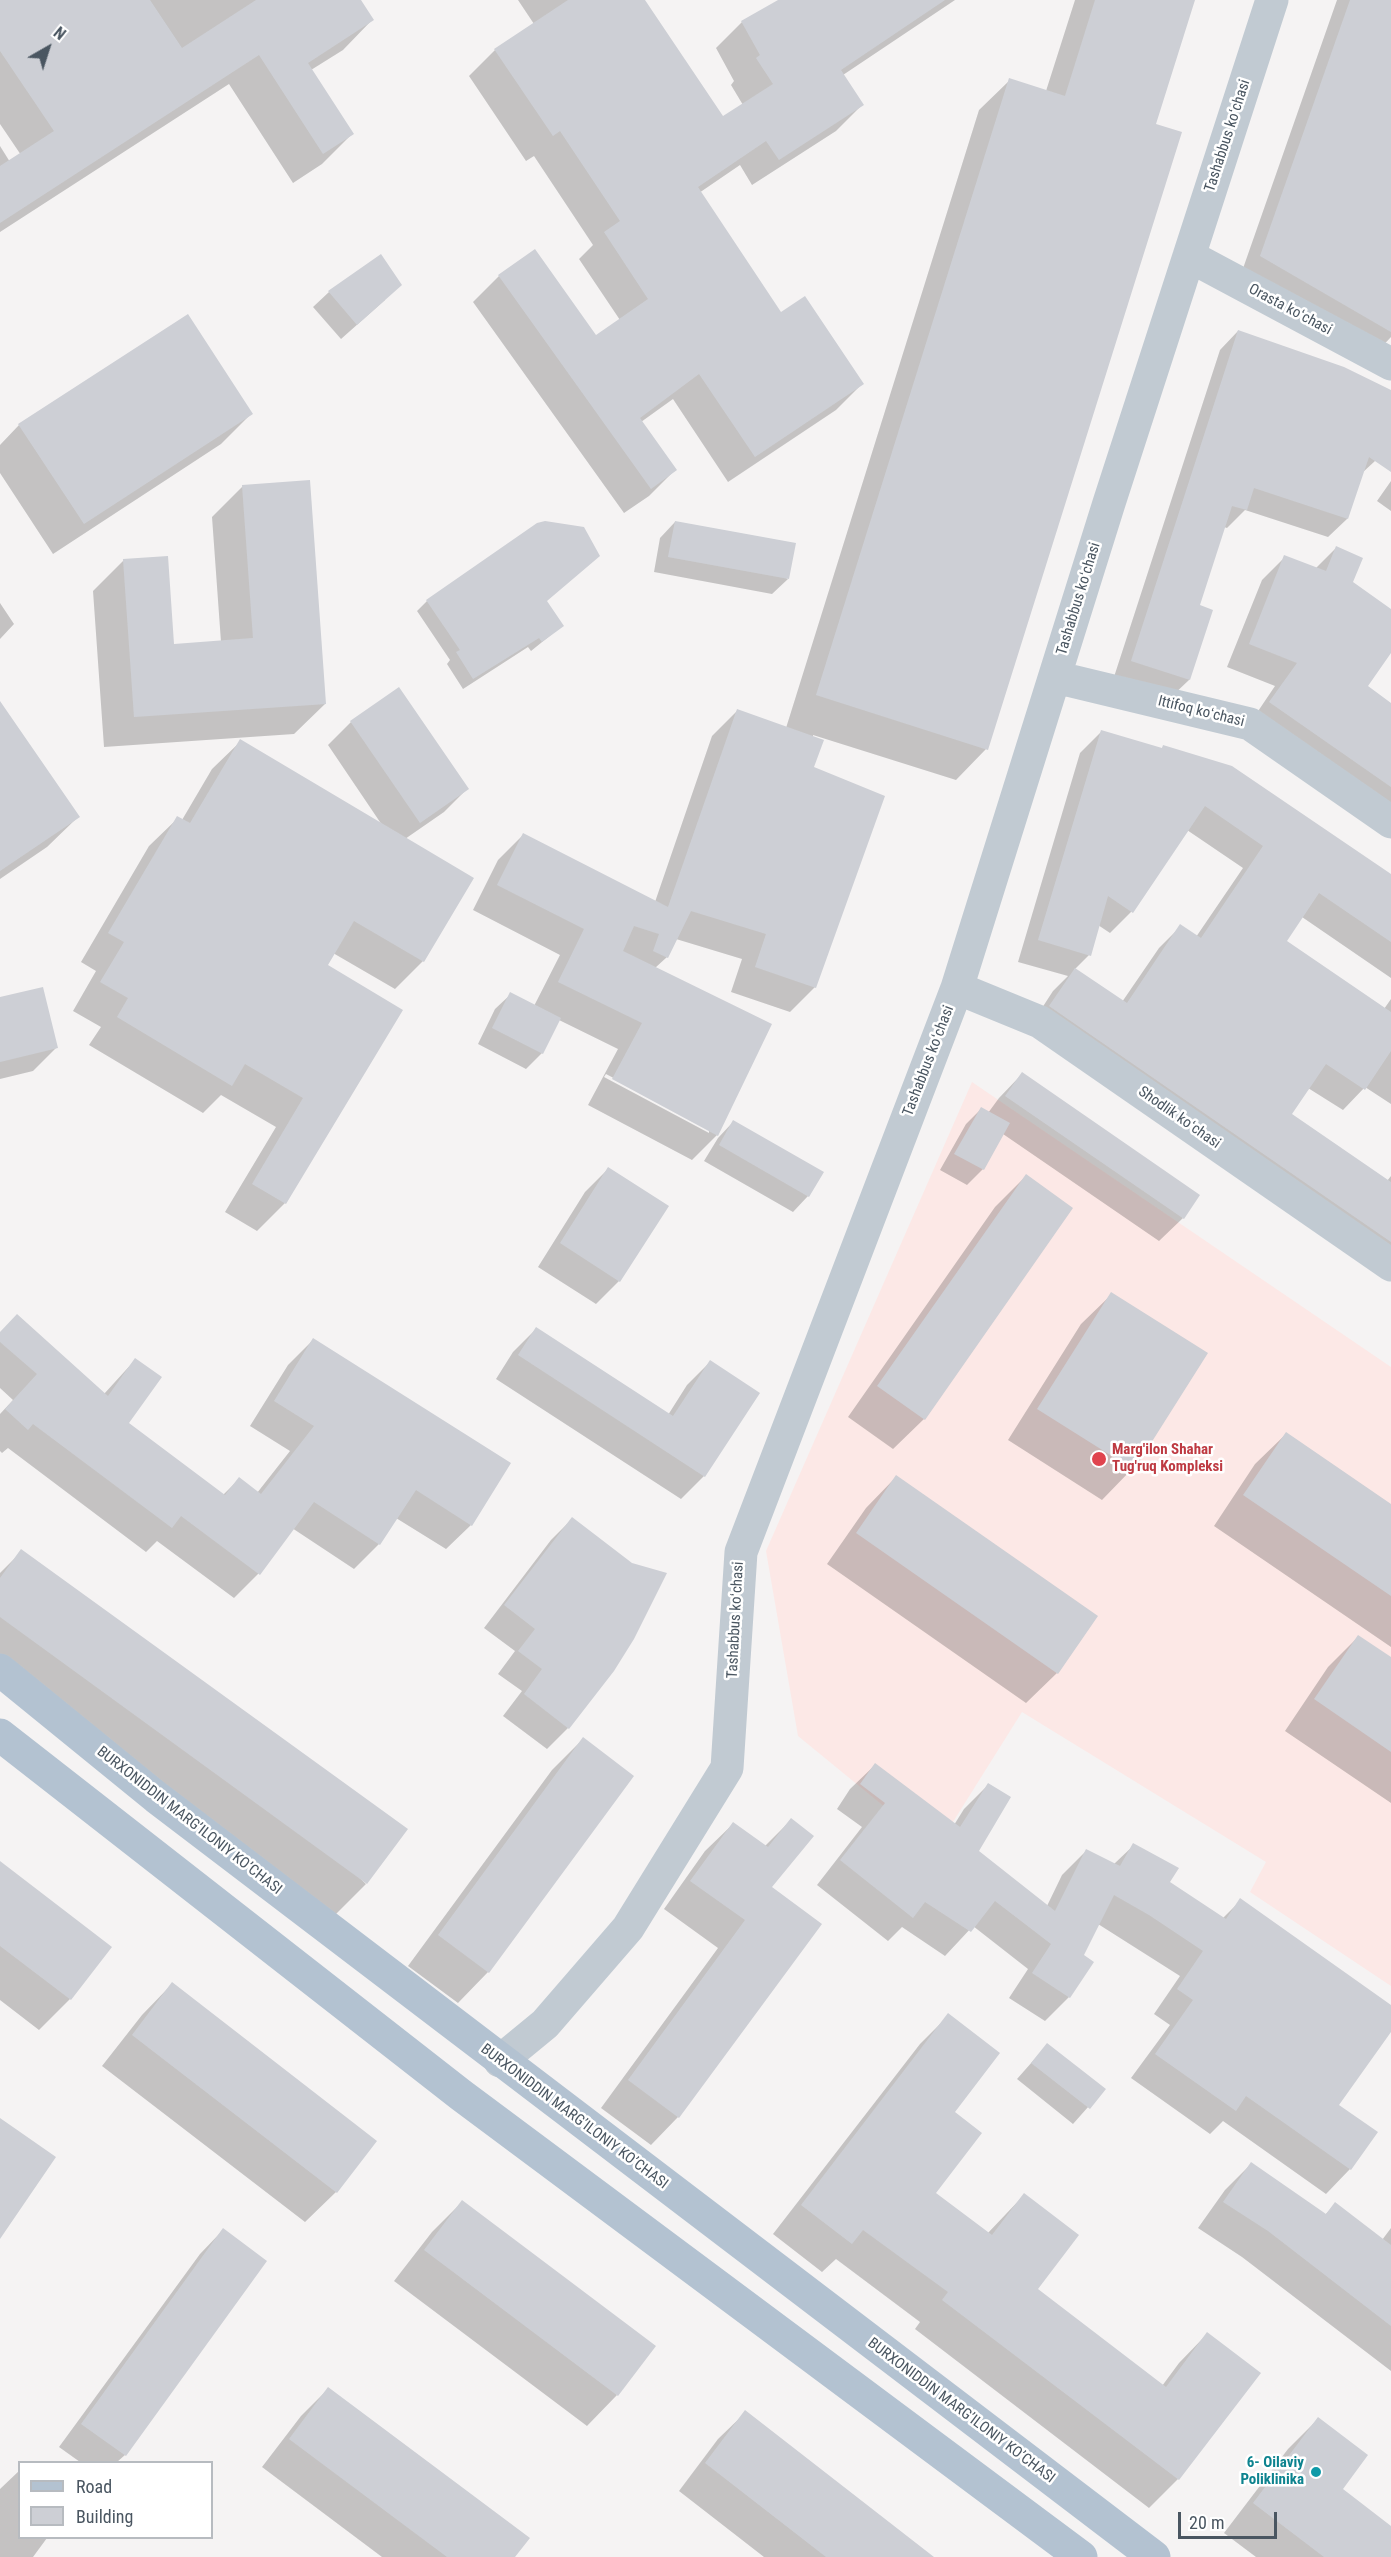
<!DOCTYPE html>
<html>
<head>
<meta charset="utf-8">
<style>
  body { margin:0 }
  #map { position:relative; width:1391px; height:2557px; overflow:hidden; background:#f5f3f3; font-family:"Roboto Condensed",sans-serif }
  canvas { display:block }
  .legend { position:absolute; left:18px; top:2461px; width:195px; height:78px; box-sizing:border-box; background:#fff; border:2px solid #b7bbc0; margin:0; padding:8px 10px; list-style:none; font-size:18px; color:#4a5661 }
  .legend li { display:flex; align-items:center; gap:12px; height:30px }
  .legend b { width:30px; border:2px solid #b7bbc0 }
  .north { position:absolute; left:18px; top:18px; width:60px; height:60px; -webkit-text-stroke:4px #fff; paint-order:stroke; rotate:39deg; font-size:16px; font-weight:700; line-height:24px; text-align:center; color:#4a5661 }
  .north::after { content:''; display:block; margin:auto; width:21px; height:27px; background:#4a5661; clip-path:polygon(50% 0,100% 100%,50% 72%,0 100%) }
  .scale { position:absolute; left:1178px; top:2512px; width:99px; height:27px; box-sizing:border-box; border:3px solid #4a5661; border-top:0; padding-left:8px; font-size:18px; line-height:21px; white-space:nowrap; color:#4a5661; -webkit-text-stroke:4px #fff; paint-order:stroke }
</style>
</head>
<body>
<div id="map">
<canvas width="1391" height="2557"></canvas>
<ul class="legend">
<li><b style="height:8px;background:#b3c2d1"></b>Road</li>
<li><b style="height:16px;background:#cdcfd5"></b>Building</li>
</ul>
<div class="north">N</div>
<div class="scale">20 m</div>
</div>
<script>
const context = document.querySelector('canvas').getContext('2d');
context.lineJoin = 'round';
function fillPath(path, color) {
  context.fillStyle = color;
  context.fill(path, 'evenodd');
}
function strokePath(path, color, width, dash) {
  context.strokeStyle = color;
  context.lineWidth = width;
  context.lineCap = dash ? 'butt' : 'round';
  context.setLineDash(dash || []);
  context.stroke(path);
}
function label(font, color, halo, rows, align = 'center') {
  context.font = font + ' "Roboto Condensed",sans-serif';
  context.lineWidth = 5;
  context.setLineDash([]);
  context.textBaseline = 'middle';
  context.strokeStyle = halo;
  context.fillStyle = color;
  for (const [text, x, y, turn = 0] of rows) {
    context.save();
    context.translate(x, y);
    context.rotate((+turn || 0) * Math.PI / 180);
    context.textAlign = isNaN(turn) ? turn : align;
    if (halo) context.strokeText(text, 0, 0);
    context.fillText(text, 0, 0);
    context.restore();
  }
}
const medical = new Path2D(`
  M 972,1082 L 1391,1367 L 1391,1986 L 1250,1892 L 1266,1862 L 1022,1712 L 936,1849 L 798,1736 L 766,1551 Z`);
const shadow = new Path2D(`
  M 0,0 L 359,0 L 372,20 L 343,50 L 311,70 L 352,134 L 322,164 L 293,183 L 229,84 L 0,232 L 0,146 L 10,162 L 21,155 L 0,124 Z
  M 518,0 L 643,0 L 722,118 L 743,105 L 731,85 L 734,81 L 716,48 L 742,22 L 781,0 L 955,0 L 843,75 L 862,105 L 836,131 L 752,185 L 740,165 L 699,193 L 781,314 L 862,384 L 836,410 L 728,482 L 673,399 L 641,422 L 675,470 L 649,496 L 624,513 L 473,302 L 499,276 L 596,337 L 620,320 L 579,259 L 593,245 L 534,156 L 526,161 L 469,76 L 495,50 L 534,24 Z
  M 1075,0 L 1193,0 L 1154,125 L 986,749 L 956,780 L 813,735 L 815,987 L 790,1012 L 731,992 L 742,959 L 676,939 L 667,957 L 655,968 L 717,1135 L 692,1160 L 588,1105 L 618,1049 L 559,1020 L 542,1053 L 526,1069 L 478,1044 L 495,1009 L 511,994 L 534,1006 L 560,955 L 473,910 L 498,860 L 523,835 L 655,902 L 712,736 L 737,711 L 786,728 L 979,110 L 1010,80 L 1046,91 ZM 606,1074 L 709,1129 L 709,1133 L 604,1077 Z
  M 1337,0 L 1391,0 L 1391,337 L 1374,355 L 1240,277 Z
  M 329,292 L 385,300 L 341,339 L 313,307 Z
  M 1238,331 L 1391,392 L 1391,420 L 1375,461 L 1362,473 L 1347,519 L 1328,537 L 1245,510 L 1227,528 L 1224,527 L 1198,606 L 1189,680 L 1170,698 L 1113,680 L 1220,350 Z
  M 251,414 L 221,444 L 53,554 L 0,473 L 0,445 L 19,425 Z
  M 1391,481 L 1391,511 L 1377,501 Z
  M 243,486 L 325,704 L 294,734 L 104,747 L 93,591 L 124,560 L 173,645 L 221,642 L 212,517 Z
  M 675,522 L 788,579 L 772,594 L 654,572 L 660,538 Z
  M 1336,548 L 1351,583 L 1391,610 L 1391,650 L 1365,686 L 1391,704 L 1391,825 L 1248,726 L 1275,686 L 1227,667 L 1262,580 L 1285,557 L 1315,569 Z
  M 427,601 L 546,602 L 562,626 L 531,651 L 528,647 L 463,689 L 447,664 L 450,660 L 417,611 Z
  M 0,603 L 14,624 L 0,639 Z
  M 0,720 L 78,817 L 47,847 L 0,879 Z
  M 351,722 L 467,789 L 444,812 L 405,839 L 423,961 L 395,989 L 333,953 L 326,966 L 285,1203 L 257,1231 L 225,1212 L 276,1127 L 221,1095 L 203,1113 L 89,1045 L 101,1027 L 73,1011 L 96,971 L 81,962 L 149,846 L 178,818 L 182,820 L 212,769 L 241,741 L 382,825 L 328,745 Z
  M 1102,731 L 1161,749 L 1163,747 L 1391,876 L 1391,978 L 1302,917 L 1285,941 L 1384,1009 L 1391,999 L 1391,1104 L 1365,1087 L 1343,1110 L 1308,1088 L 1290,1115 L 1387,1181 L 1391,1176 L 1391,1278 L 1029,1028 L 1053,991 L 1068,976 L 1018,962 L 1080,753 ZM 1187,830 L 1243,868 L 1196,937 L 1181,926 L 1159,948 L 1122,1002 L 1074,970 L 1089,955 L 1098,925 L 1110,933 L 1131,912 Z
  M 0,999 L 56,1048 L 33,1071 L 0,1079 Z
  M 1022,1074 L 1183,1218 L 1159,1241 L 1003,1134 L 983,1169 L 967,1185 L 940,1170 L 966,1124 L 981,1109 L 988,1113 L 999,1098 Z
  M 733,1122 L 808,1196 L 793,1212 L 704,1161 L 718,1138 Z
  M 608,1169 L 619,1281 L 596,1304 L 538,1267 L 585,1192 Z
  M 1026,1176 L 924,1419 L 893,1449 L 848,1417 L 995,1207 Z
  M 1112,1294 L 1206,1353 L 1132,1469 L 1102,1500 L 1008,1440 L 1081,1324 Z
  M 536,1329 L 668,1415 L 687,1385 L 710,1362 L 704,1476 L 681,1499 L 496,1379 L 513,1352 Z
  M 0,1333 L 104,1394 L 135,1360 L 127,1423 L 223,1495 L 239,1479 L 257,1493 L 290,1451 L 250,1426 L 288,1365 L 313,1340 L 471,1525 L 446,1549 L 396,1518 L 379,1544 L 354,1569 L 292,1528 L 258,1574 L 234,1598 L 157,1541 L 146,1552 L 8,1448 L 2,1453 L 0,1451 L 0,1414 L 13,1400 L 0,1388 Z
  M 1286,1434 L 1391,1506 L 1391,1647 L 1214,1526 L 1255,1464 Z
  M 896,1477 L 1057,1673 L 1026,1703 L 827,1564 L 866,1508 Z
  M 572,1519 L 568,1728 L 547,1749 L 503,1716 L 522,1691 L 498,1674 L 515,1651 L 484,1628 L 551,1540 Z
  M 22,1551 L 366,1884 L 336,1914 L 0,1670 L 0,1573 Z
  M 1358,1637 L 1391,1659 L 1391,1803 L 1285,1731 L 1328,1667 Z
  M 583,1739 L 488,1972 L 458,2003 L 408,1966 L 552,1770 Z
  M 875,1765 L 954,1825 L 964,1809 L 988,1785 L 977,1851 L 1047,1906 L 1062,1875 L 1086,1851 L 1114,1864 L 1134,1845 L 1168,1883 L 1223,1918 L 1241,1900 L 1391,2007 L 1391,2029 L 1337,2105 L 1376,2133 L 1350,2169 L 1326,2194 L 1223,2121 L 1210,2134 L 1131,2078 L 1170,2025 L 1154,2014 L 1180,1976 L 1098,1924 L 1082,1955 L 1069,1997 L 1045,2021 L 1009,1998 L 1028,1969 L 973,1926 L 945,1956 L 902,1927 L 888,1941 L 817,1885 L 862,1827 L 837,1809 L 850,1789 Z
  M 791,1820 L 770,1887 L 678,2117 L 651,2145 L 601,2108 L 718,1948 L 664,1909 L 705,1851 L 733,1824 L 765,1846 Z
  M 0,1863 L 110,1947 L 70,1999 L 39,2030 L 0,2000 Z
  M 172,1984 L 375,2141 L 336,2192 L 305,2222 L 102,2066 L 142,2015 Z
  M 949,2015 L 953,2112 L 934,2194 L 987,2234 L 1024,2195 L 1035,2290 L 1162,2386 L 1179,2363 L 1207,2334 L 1259,2373 L 1178,2479 L 1149,2508 L 915,2329 L 920,2322 L 836,2259 L 822,2272 L 773,2234 L 920,2044 Z
  M 1047,2045 L 1104,2089 L 1073,2124 L 1017,2079 Z
  M 1251,2164 L 1325,2215 L 1335,2204 L 1382,2240 L 1391,2228 L 1391,2371 L 1242,2257 L 1198,2228 L 1225,2190 Z
  M 462,2202 L 617,2395 L 587,2426 L 394,2281 L 432,2232 Z
  M 223,2230 L 125,2455 L 117,2462 L 80,2462 L 59,2447 L 200,2254 Z
  M 328,2389 L 513,2557 L 382,2557 L 262,2467 L 301,2416 Z
  M 746,2412 L 932,2557 L 764,2557 L 679,2491 L 718,2439 Z
  M 1318,2419 L 1340,2489 L 1391,2527 L 1391,2557 L 1256,2557 L 1224,2533 L 1288,2449 Z
  M 20,2470 L 20,2538 L 47,2538 L 33,2557 L 0,2557 L 0,2489 Z`);
const building = new Path2D(`
  M 0,0 L 150,0 L 182,48 L 256,0 L 361,0 L 374,20 L 308,63 L 354,134 L 323,154 L 259,55 L 0,223 L 0,166 L 54,131 L 0,51 Z
  M 568,0 L 645,0 L 723,116 L 773,84 L 756,58 L 760,55 L 741,21 L 778,0 L 945,0 L 841,70 L 864,105 L 779,160 L 766,141 L 698,187 L 781,312 L 805,296 L 864,384 L 755,457 L 699,374 L 640,418 L 677,470 L 651,489 L 498,275 L 535,249 L 596,335 L 648,299 L 604,232 L 620,221 L 560,131 L 553,136 L 494,49 Z
  M 1095,0 L 1195,0 L 1156,124 L 1182,132 L 988,750 L 816,695 L 1009,78 L 1065,96 Z
  M 1350,0 L 1391,0 L 1391,332 L 1260,256 Z
  M 381,254 L 402,285 L 357,325 L 328,291 Z
  M 188,314 L 253,414 L 84,524 L 18,424 Z
  M 1238,330 L 1344,367 L 1391,390 L 1391,472 L 1369,457 L 1348,519 L 1254,488 L 1247,510 L 1232,506 L 1200,605 L 1213,610 L 1190,680 L 1131,661 Z
  M 310,480 L 326,704 L 134,717 L 123,559 L 168,556 L 174,644 L 253,638 L 242,485 Z
  M 545,521 L 584,527 L 600,556 L 547,601 L 564,626 L 542,642 L 539,638 L 473,679 L 456,652 L 460,650 L 426,600 L 537,523 Z
  M 675,521 L 796,543 L 789,579 L 668,557 Z
  M 1336,546 L 1363,558 L 1353,582 L 1391,609 L 1391,653 L 1368,686 L 1391,703 L 1391,787 L 1269,702 L 1297,663 L 1249,644 L 1284,555 L 1326,571 Z
  M 399,687 L 469,789 L 420,823 L 350,721 Z
  M 0,701 L 80,817 L 0,871 Z
  M 737,709 L 824,740 L 814,767 L 885,796 L 816,988 L 755,967 L 766,934 L 691,911 L 668,958 L 653,951 L 659,934 L 634,926 L 623,951 L 772,1024 L 718,1136 L 612,1079 L 642,1023 L 558,982 L 584,929 L 497,885 L 523,833 L 668,907 Z
  M 1101,730 L 1162,748 L 1163,745 L 1232,766 L 1391,874 L 1391,942 L 1319,893 L 1287,941 L 1391,1012 L 1391,1051 L 1365,1090 L 1326,1064 L 1292,1114 L 1391,1182 L 1391,1242 L 1049,1006 L 1075,968 L 1127,1003 L 1180,924 L 1201,938 L 1263,846 L 1205,806 L 1133,913 L 1108,896 L 1091,956 L 1038,940 Z
  M 240,739 L 474,878 L 424,962 L 354,921 L 328,965 L 403,1010 L 286,1204 L 252,1184 L 303,1098 L 245,1064 L 232,1086 L 117,1017 L 128,998 L 100,982 L 124,942 L 108,933 L 177,816 L 190,823 Z
  M 43,987 L 58,1048 L 0,1062 L 0,997 Z
  M 510,992 L 561,1018 L 543,1054 L 492,1028 Z
  M 1022,1072 L 1200,1195 L 1184,1219 L 1005,1096 Z
  M 981,1107 L 1010,1123 L 984,1170 L 954,1154 Z
  M 733,1120 L 824,1172 L 809,1197 L 719,1145 Z
  M 608,1167 L 669,1206 L 620,1282 L 560,1243 Z
  M 1026,1174 L 1073,1208 L 925,1420 L 877,1386 Z
  M 1111,1292 L 1208,1353 L 1134,1470 L 1037,1409 Z
  M 17,1314 L 108,1396 L 135,1358 L 162,1377 L 129,1423 L 225,1495 L 239,1477 L 261,1494 L 314,1426 L 274,1401 L 313,1338 L 511,1463 L 472,1526 L 416,1490 L 380,1545 L 314,1502 L 260,1575 L 181,1516 L 172,1528 L 33,1424 L 28,1430 L 5,1409 L 37,1374 L 0,1342 L 0,1332 Z
  M 536,1327 L 673,1416 L 710,1360 L 760,1393 L 705,1477 L 518,1355 Z
  M 1286,1432 L 1391,1504 L 1391,1596 L 1243,1495 Z
  M 896,1475 L 1098,1616 L 1058,1674 L 856,1533 Z
  M 572,1517 L 632,1563 L 667,1573 L 634,1639 L 614,1671 L 569,1729 L 524,1694 L 542,1669 L 518,1651 L 535,1629 L 504,1605 Z
  M 21,1549 L 408,1829 L 367,1884 L 0,1617 L 0,1578 Z
  M 1358,1635 L 1391,1657 L 1391,1752 L 1314,1699 Z
  M 583,1737 L 634,1776 L 489,1973 L 438,1935 Z
  M 875,1763 L 960,1827 L 988,1783 L 1011,1797 L 979,1851 L 1055,1911 L 1086,1849 L 1120,1866 L 1133,1843 L 1179,1868 L 1170,1882 L 1226,1919 L 1240,1898 L 1391,2005 L 1391,2032 L 1339,2105 L 1378,2132 L 1351,2170 L 1246,2096 L 1236,2111 L 1155,2054 L 1193,2000 L 1177,1989 L 1203,1951 L 1149,1915 L 1114,1895 L 1084,1955 L 1094,1962 L 1070,1998 L 1032,1973 L 1051,1944 L 995,1901 L 971,1932 L 925,1902 L 913,1918 L 840,1860 L 885,1803 L 860,1784 Z
  M 791,1818 L 814,1836 L 772,1887 L 822,1924 L 679,2118 L 628,2080 L 745,1920 L 690,1881 L 733,1822 L 768,1847 Z
  M 0,1861 L 112,1947 L 71,2000 L 0,1946 Z
  M 172,1982 L 377,2141 L 337,2193 L 132,2035 Z
  M 948,2013 L 1000,2053 L 955,2112 L 982,2133 L 936,2193 L 992,2235 L 1024,2193 L 1079,2235 L 1038,2289 L 1166,2387 L 1207,2332 L 1261,2373 L 1179,2480 L 942,2300 L 948,2292 L 863,2230 L 852,2244 L 801,2205 Z
  M 1047,2043 L 1106,2089 L 1090,2109 L 1031,2063 Z
  M 0,2118 L 56,2157 L 0,2239 Z
  M 1251,2162 L 1326,2214 L 1335,2202 L 1391,2245 L 1391,2326 L 1268,2231 L 1223,2202 Z
  M 462,2200 L 656,2346 L 618,2396 L 424,2250 Z
  M 223,2228 L 267,2261 L 126,2456 L 81,2424 Z
  M 328,2387 L 530,2538 L 515,2557 L 447,2557 L 289,2439 Z
  M 745,2410 L 934,2557 L 826,2557 L 705,2463 Z
  M 1318,2417 L 1368,2455 L 1343,2489 L 1391,2526 L 1391,2557 L 1324,2557 L 1253,2503 Z`);
const minor = new Path2D(`
  M 1189,256 L 1391,364
  M 1055,677 L 1250,724 L 1391,822
  M 957,988 L 1040,1022 L 1391,1265
  M 500,2061 L 545,2024 L 628,1928 L 727,1768 L 741,1552 L 957,988 L 1109,503 L 1272,0`);
const major = new Path2D(`
  M 0,1670 L 156,1797 L 1154,2557
  M 0,1735 L 461,2095 L 1081,2557`);
const markers = [
  [1099,1459,8,"#e0444e"],
  [1316,2472,6,"#0f9aa8"]
];
const streetNames = [
  ["Tashabbus koʻchasi",1228,136,-72],
  ["Orasta koʻchasi",1290,310,28],
  ["Tashabbus koʻchasi",1079,599,-73],
  ["Ittifoq koʻchasi",1201,712,14],
  ["Tashabbus koʻchasi",929,1061,-69],
  ["Shodlik koʻchasi",1179,1118,35],
  ["Tashabbus koʻchasi",736,1620,-87],
  ["BURXONIDDIN MARG’ILONIY KO’CHASI",189,1821,38],
  ["BURXONIDDIN MARG’ILONIY KO’CHASI",574,2117,37],
  ["BURXONIDDIN MARG’ILONIY KO’CHASI",961,2411,37]
];
const healthNames = [
  ["Marg'ilon Shahar",1112,1450],
  ["Tug'ruq Kompleksi",1112,1467]
];
const cultureNames = [
  ["6- Oilaviy",1304,2463],
  ["Poliklinika",1304,2480]
];
fillPath(medical, '#fce8e6');
fillPath(shadow, '#0003');
fillPath(building, '#cdcfd5');
strokePath(minor, '#c1cad2', 33);
strokePath(major, '#b3c2d1', 33);
for (const [x, y, r, color] of markers) {
  const dot = new Path2D();
  dot.arc(x, y, r, 0, 2 * Math.PI);
  context.fillStyle = color;
  context.fill(dot);
  strokePath(dot, '#fff', 2);
}
label('15px', '#4a5661', '#fff', streetNames);
label('bold 15px', '#be3a42', '#fff', healthNames, 'left');
label('bold 15px', '#0d838f', '#fff', cultureNames, 'right');
</script>
</body>
</html>
